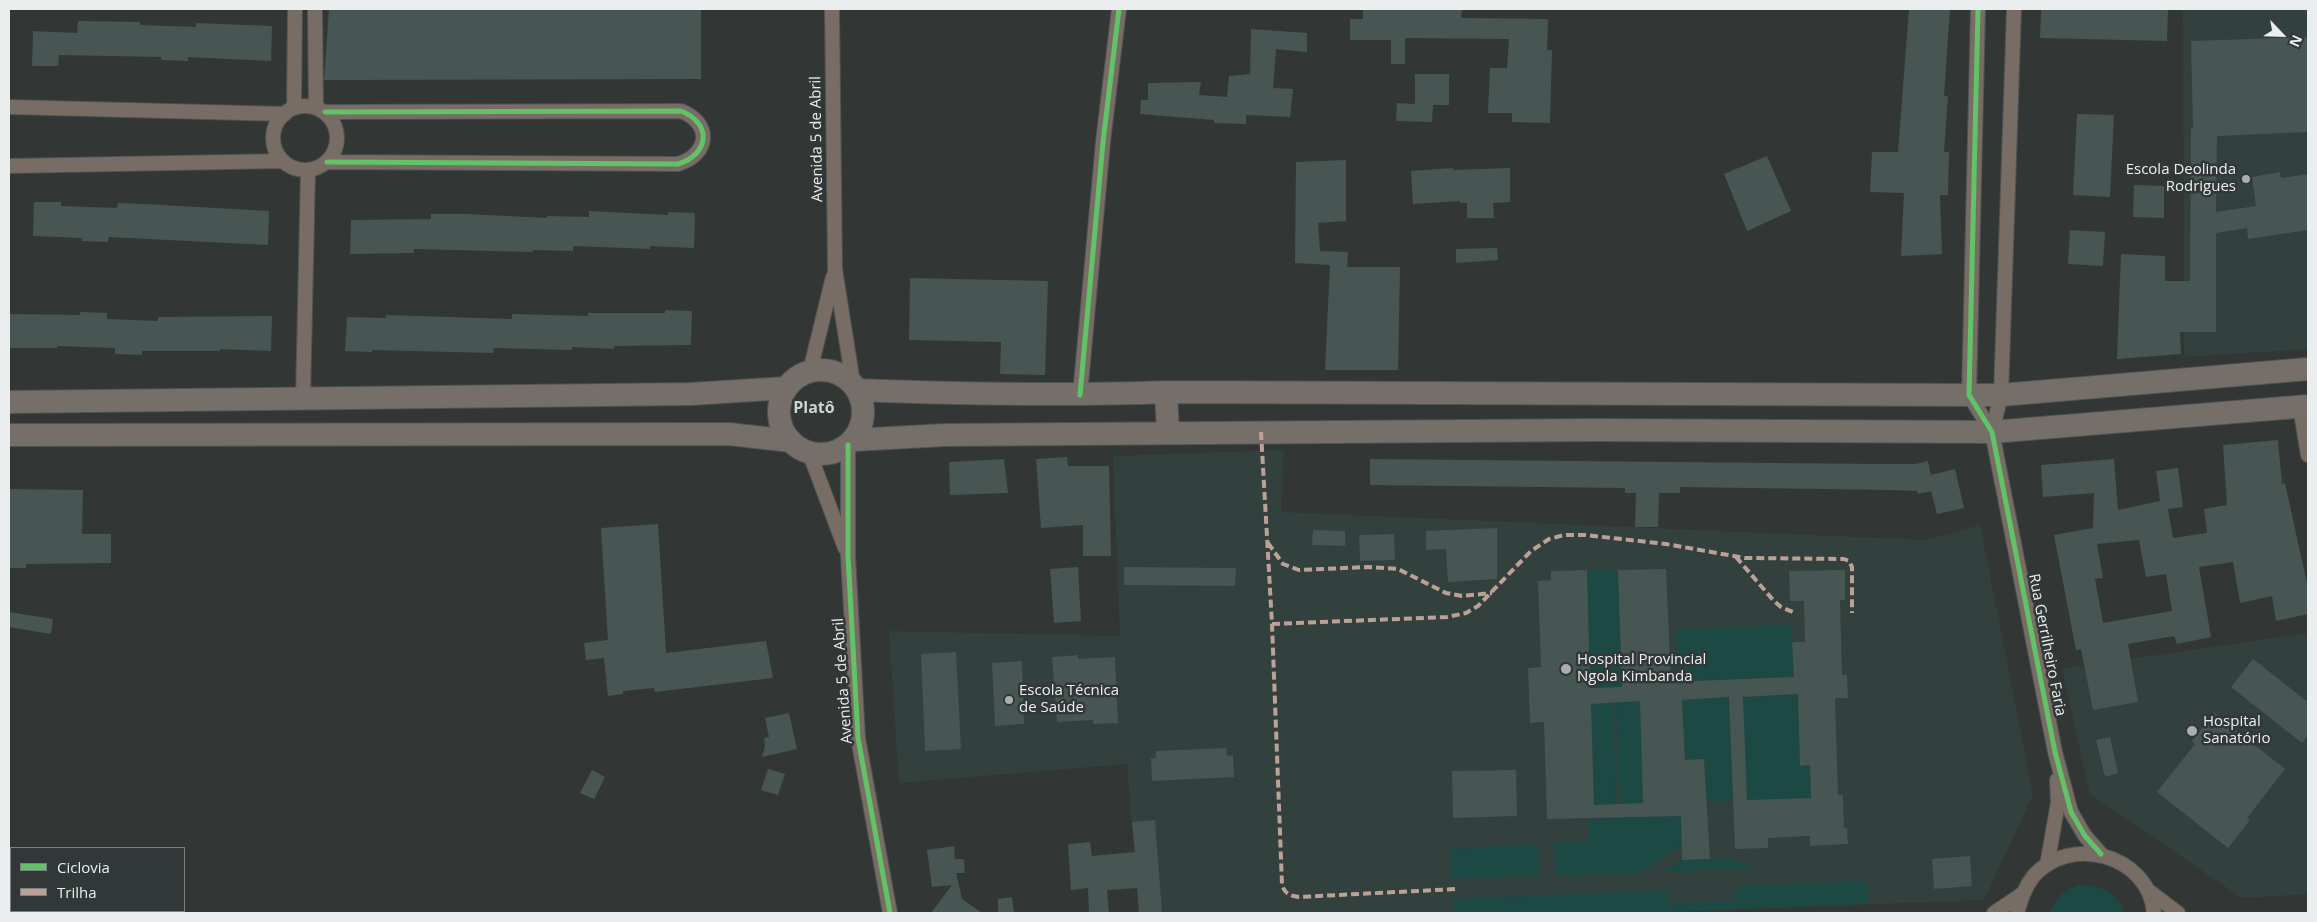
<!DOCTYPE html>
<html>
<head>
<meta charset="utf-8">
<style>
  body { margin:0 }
  #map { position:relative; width:2317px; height:922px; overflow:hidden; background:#323736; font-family:"Open Sans",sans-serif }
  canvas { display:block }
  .frame { position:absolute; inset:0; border:10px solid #eaeeee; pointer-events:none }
  .legend { position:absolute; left:10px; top:847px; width:175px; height:65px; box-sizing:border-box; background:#313837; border:1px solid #7b8180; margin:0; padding:6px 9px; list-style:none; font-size:15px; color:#eaeeee }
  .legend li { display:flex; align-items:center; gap:10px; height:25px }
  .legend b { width:25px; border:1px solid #7b8180 }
  .north { position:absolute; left:2257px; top:10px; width:50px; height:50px; -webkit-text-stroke:4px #313837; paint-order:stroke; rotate:114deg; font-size:14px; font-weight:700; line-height:20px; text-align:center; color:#eaeeee }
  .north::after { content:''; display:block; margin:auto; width:18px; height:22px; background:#eaeeee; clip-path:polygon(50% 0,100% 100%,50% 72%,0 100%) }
</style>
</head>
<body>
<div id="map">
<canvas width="2317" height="922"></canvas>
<div class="frame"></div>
<ul class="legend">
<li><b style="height:6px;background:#61c268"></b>Ciclovia</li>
<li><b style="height:6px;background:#bda197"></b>Trilha</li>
</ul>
<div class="north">N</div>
</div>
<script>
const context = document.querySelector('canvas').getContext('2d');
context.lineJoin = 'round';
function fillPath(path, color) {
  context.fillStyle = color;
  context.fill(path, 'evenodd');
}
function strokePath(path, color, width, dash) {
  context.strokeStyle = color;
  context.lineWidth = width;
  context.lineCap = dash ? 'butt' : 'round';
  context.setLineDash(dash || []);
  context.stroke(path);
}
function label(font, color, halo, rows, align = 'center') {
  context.font = font + ' "Open Sans",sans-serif';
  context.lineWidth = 5;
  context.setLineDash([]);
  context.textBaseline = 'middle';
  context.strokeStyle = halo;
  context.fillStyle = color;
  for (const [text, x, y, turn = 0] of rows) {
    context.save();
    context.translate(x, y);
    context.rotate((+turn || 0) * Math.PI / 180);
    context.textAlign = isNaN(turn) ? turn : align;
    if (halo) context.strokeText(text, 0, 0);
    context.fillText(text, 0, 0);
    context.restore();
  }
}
const built = new Path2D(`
  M 2183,9 L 2308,9 L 2308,349 L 2184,357 Z
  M 1284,450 L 1281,512 L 1927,540 L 1980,525 L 2033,795 L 1984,900 L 1644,913 L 1139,913 L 1127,764 L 899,783 L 889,631 L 1120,636 L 1113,456 Z
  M 2308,633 L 2308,894 L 2242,898 L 2090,794 L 2062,669 Z`);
const green = new Path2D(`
  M 1587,570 L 1618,570 L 1622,687 L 1590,688 Z
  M 1792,625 L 1794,677 L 1678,681 L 1676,630 Z
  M 1806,694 L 1801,766 L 1810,765 L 1811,798 L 1747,800 L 1743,697 Z
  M 1729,697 L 1733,801 L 1681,803 L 1706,781 L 1704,759 L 1685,760 L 1682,700 Z
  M 1640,701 L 1643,803 L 1619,804 L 1616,702 Z
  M 1613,702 L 1616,804 L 1594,805 L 1591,704 Z
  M 1681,816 L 1682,846 L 1639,873 L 1555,876 L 1554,842 L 1588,841 L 1587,819 Z
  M 1538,844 L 1539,875 L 1451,879 L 1450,849 Z
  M 1728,858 L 1757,868 L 1661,872 L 1682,860 Z
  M 1858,881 L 1864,882 L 1867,887 L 1867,904 L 1644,913 L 1453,913 L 1452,899 L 1668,890 L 1669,904 L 1734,901 L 1734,887 Z
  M 2079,885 C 2099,885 2119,892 2124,913 L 2049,913 C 2054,898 2064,891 2079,885 Z`);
const building = new Path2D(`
  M 329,9 L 701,9 L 701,79 L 324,80 Z
  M 1363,9 L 1462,9 L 1461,18 L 1548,19 L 1547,50 L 1552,50 L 1550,123 L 1512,122 L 1512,113 L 1488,113 L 1490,68 L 1507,68 L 1509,39 L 1405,38 L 1405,64 L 1391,64 L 1391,40 L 1350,40 L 1350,19 L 1363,19 Z
  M 1909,9 L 1950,9 L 1944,96 L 1948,96 L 1944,152 L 1949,152 L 1948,195 L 1940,195 L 1942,254 L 1901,256 L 1904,193 L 1870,192 L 1872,152 L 1898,152 Z
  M 2041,9 L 2168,9 L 2167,41 L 2040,38 Z
  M 78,21 L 140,22 L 140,25 L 196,27 L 196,23 L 272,26 L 271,61 L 188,57 L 188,61 L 161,60 L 161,57 L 59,55 L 58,66 L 32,66 L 33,31 L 77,33 Z
  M 1251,29 L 1307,33 L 1307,52 L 1276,49 L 1273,88 L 1293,89 L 1290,117 L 1246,115 L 1246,124 L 1214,123 L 1214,120 L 1140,114 L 1141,100 L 1148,100 L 1148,83 L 1201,82 L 1199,95 L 1227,97 L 1229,76 L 1250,74 Z
  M 2308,37 L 2308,132 L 2217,136 L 2216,212 L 2256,206 L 2252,177 L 2280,172 L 2281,178 L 2308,174 L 2308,230 L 2248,239 L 2247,228 L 2216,233 L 2216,332 L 2180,332 L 2181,354 L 2117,359 L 2121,254 L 2165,256 L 2165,281 L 2190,281 L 2191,129 L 2193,129 L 2191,41 Z
  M 1415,74 L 1449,74 L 1449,105 L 1433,105 L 1432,122 L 1396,121 L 1397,103 L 1415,104 Z
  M 2077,114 L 2114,115 L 2110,197 L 2073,195 Z
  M 1767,156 L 1791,211 L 1747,231 L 1724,174 Z
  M 1346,160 L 1346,221 L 1318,223 L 1320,251 L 1348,252 L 1347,267 L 1400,267 L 1398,370 L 1325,370 L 1330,265 L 1295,263 L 1296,162 Z
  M 1453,168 L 1453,170 L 1510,168 L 1510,202 L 1493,203 L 1494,218 L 1467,218 L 1467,203 L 1460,203 L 1460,201 L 1413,204 L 1411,171 Z
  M 2134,185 L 2164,186 L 2164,218 L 2133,217 Z
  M 34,202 L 61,202 L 61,206 L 117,208 L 118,203 L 144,204 L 269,211 L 268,245 L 109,237 L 108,242 L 82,241 L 82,238 L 33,236 Z
  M 589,211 L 668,215 L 668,212 L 695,213 L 694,248 L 650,246 L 650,249 L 573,246 L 573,251 L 533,250 L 533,252 L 414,249 L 414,253 L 350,254 L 351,220 L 431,219 L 431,214 L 467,214 L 547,218 L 547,216 L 589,217 Z
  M 2070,230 L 2105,232 L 2103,266 L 2068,264 Z
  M 1497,248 L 1498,260 L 1456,263 L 1456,249 Z
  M 910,278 L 1048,281 L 1045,375 L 1000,374 L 1001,342 L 909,340 Z
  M 665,310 L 692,311 L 691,345 L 614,346 L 614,349 L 572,347 L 572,350 L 494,348 L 493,353 L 372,350 L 372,352 L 345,351 L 347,317 L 386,318 L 386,315 L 512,319 L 512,314 L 588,316 L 588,313 L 665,313 Z
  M 80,312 L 107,313 L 107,319 L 158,321 L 158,317 L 272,316 L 271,351 L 220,349 L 220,351 L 142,351 L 142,355 L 115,354 L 115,348 L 57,346 L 57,348 L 9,348 L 9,314 L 80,315 Z
  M 2278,440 L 2282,484 L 2285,483 L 2308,588 L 2308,614 L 2276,621 L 2272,596 L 2240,603 L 2233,562 L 2199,567 L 2211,637 L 2177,644 L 2174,636 L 2128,644 L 2138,702 L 2093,710 L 2081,649 L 2076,650 L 2054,535 L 2093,528 L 2094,493 L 2043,497 L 2041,465 L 2114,459 L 2118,510 L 2160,501 L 2156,471 L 2178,468 L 2183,507 L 2168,509 L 2173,538 L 2207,533 L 2204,509 L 2227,505 L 2223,445 ZM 2139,540 L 2146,577 L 2166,574 L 2172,611 L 2103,623 L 2095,579 L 2103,578 L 2097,544 Z
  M 1067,457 L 1068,466 L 1109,466 L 1111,556 L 1083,556 L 1083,525 L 1041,528 L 1036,459 Z
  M 1004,459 L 1008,493 L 950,495 L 949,462 Z
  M 1370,459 L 1879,464 L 1916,464 L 1928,461 L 1931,475 L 1955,469 L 1964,508 L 1937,514 L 1931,491 L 1918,494 L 1917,491 L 1890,490 L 1680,487 L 1680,493 L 1659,493 L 1658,527 L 1635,527 L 1636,493 L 1625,493 L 1625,488 L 1370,485 Z
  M 9,489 L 83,490 L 82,534 L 111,534 L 111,563 L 26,564 L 26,568 L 9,568 Z
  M 658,524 L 666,653 L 766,641 L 773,678 L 655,692 L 654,688 L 623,691 L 623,694 L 608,696 L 604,658 L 586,660 L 584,643 L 608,640 L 601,528 Z
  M 1497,528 L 1497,579 L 1448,582 L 1446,549 L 1426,550 L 1426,531 Z
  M 1313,530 L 1345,531 L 1345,546 L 1312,545 Z
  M 1394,534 L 1395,560 L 1360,561 L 1359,535 Z
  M 1078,567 L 1081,621 L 1054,623 L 1050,569 Z
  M 1124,567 L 1236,568 L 1235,586 L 1124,585 Z
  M 1666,569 L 1671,682 L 1794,677 L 1792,642 L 1805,642 L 1804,601 L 1790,601 L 1789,571 L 1845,570 L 1845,600 L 1840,600 L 1842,675 L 1847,675 L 1848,698 L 1835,698 L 1838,795 L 1843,795 L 1844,828 L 1847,828 L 1848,844 L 1810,846 L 1810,836 L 1768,838 L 1768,848 L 1735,849 L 1729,697 L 1682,700 L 1685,760 L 1704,759 L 1710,859 L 1682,860 L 1681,816 L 1547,819 L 1544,722 L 1530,723 L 1528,668 L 1541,667 L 1538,581 L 1551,580 L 1551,571 L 1587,570 L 1590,688 L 1622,687 L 1618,570 ZM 1798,694 L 1800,766 L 1810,765 L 1811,798 L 1747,800 L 1743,697 ZM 1640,701 L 1643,803 L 1594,805 L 1591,704 Z
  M 9,612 L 53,619 L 51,634 L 9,627 Z
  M 956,652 L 961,749 L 925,751 L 921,654 Z
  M 1078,655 L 1078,659 L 1115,657 L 1118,723 L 1093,724 L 1093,720 L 1057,722 L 1052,657 Z
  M 2253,659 L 2308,702 L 2308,735 L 2302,743 L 2231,687 Z
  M 1022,661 L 1024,724 L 995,726 L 992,663 Z
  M 789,713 L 797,749 L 762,757 L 765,746 L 764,738 L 769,737 L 765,718 Z
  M 2214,713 L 2285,769 L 2247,818 L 2250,820 L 2228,848 L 2157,792 L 2195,744 L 2192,741 Z
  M 2110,737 L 2118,773 L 2105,777 L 2096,740 Z
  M 1226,748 L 1227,756 L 1233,755 L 1234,777 L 1152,781 L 1151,758 L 1156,758 L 1156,751 Z
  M 768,769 L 785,774 L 778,795 L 761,790 Z
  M 592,770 L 605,777 L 594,799 L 580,793 Z
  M 1516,770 L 1517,816 L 1453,818 L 1452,771 Z
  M 1155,820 L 1162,913 L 1139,913 L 1137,888 L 1107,890 L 1109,912 L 1089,913 L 1088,888 L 1071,890 L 1068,844 L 1090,842 L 1092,856 L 1135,852 L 1132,822 Z
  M 954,846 L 955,859 L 964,859 L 965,873 L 956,873 L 962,899 L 982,913 L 931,913 L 952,885 L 932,887 L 927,850 Z
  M 1970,856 L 1972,886 L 1934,889 L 1932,859 Z
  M 1012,897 L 1014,913 L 998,913 L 998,899 Z`);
const street = new Path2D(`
  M 315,9 L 316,108
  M 832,9 L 835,269 L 853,383
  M 1978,9 L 1969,395 L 1992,432 L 2055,752 L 2071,812 L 2085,836 L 2101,854
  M273 138a32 32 0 1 1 64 0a32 32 0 1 1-64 0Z
  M 9,107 L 285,114
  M 294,108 L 295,9
  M 325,112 L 681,111 C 712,123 710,154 678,164 L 327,162
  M 9,166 L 283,161
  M 810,371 L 833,277
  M 1080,395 L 1103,142 L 1119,9
  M 303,399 L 308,170
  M 2300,407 L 2308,455
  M 1992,432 L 2001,395 L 2014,9
  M 848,445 L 848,556 L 858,738 L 890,913
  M 809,452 L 845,548
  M 2047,865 L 2058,803 L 2057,780
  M 9,872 L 11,873
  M 2149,891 L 2178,913
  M 120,911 L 128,913
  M 1994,913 L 2022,894
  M 2017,913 C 2021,900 2024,889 2032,878 C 2068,833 2149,854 2154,913`);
const primary = new Path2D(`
  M779 412a42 42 0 1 1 84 0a42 42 0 1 1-84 0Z
  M 857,390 C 961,394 1063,396 1166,392 L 1969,395 L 2001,395 L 2308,369
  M 1166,392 L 1168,433
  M 9,402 L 691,394 L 786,388
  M 9,435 L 729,434 L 791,441
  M 853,440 L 945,435 L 1595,430 L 1992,432 L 2308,406`);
const quiet = new Path2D(`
  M 1261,432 L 1272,624 L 1282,885 C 1285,894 1290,896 1299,897 L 1456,889
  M 1268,543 L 1283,564 L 1299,570 L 1368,567 L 1398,569 L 1446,593 L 1462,596 L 1492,593
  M 1736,557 L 1774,601 L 1781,607 L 1793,612
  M 1272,624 L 1447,617 L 1466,613 L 1478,606 L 1531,551 L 1549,539 L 1564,535 L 1585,535 L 1666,544 L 1745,558 L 1844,559 L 1849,561 L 1852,567 L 1852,613`);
const cycleway = new Path2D(`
  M 1978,9 L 1969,395 L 1992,432 L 2055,752 L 2071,812 L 2085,836 L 2101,854
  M 325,112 L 681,111 C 712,123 710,154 678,164 L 327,162
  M 1080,395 L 1103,142 L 1119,9
  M 848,445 L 848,556 L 858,738 L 890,913`);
const markers = [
  [2246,179,5,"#aaaeae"],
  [1566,669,6,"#aaaeae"],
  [1009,700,5,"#aaaeae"],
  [2192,731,6,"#aaaeae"]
];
const streetNames = [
  ["Avenida 5 de Abril",817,139,-91],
  ["Rua Gerrilheiro Faria",2047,645,79],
  ["Avenida 5 de Abril",843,681,-94]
];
const poiNames = [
  ["Escola Deolinda",2236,170,"right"],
  ["Rodrigues",2236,187,"right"],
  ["Hospital Provincial",1577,660],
  ["Ngola Kimbanda",1577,677],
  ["Escola Técnica",1019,691],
  ["de Saúde",1019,708],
  ["Hospital",2203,722],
  ["Sanatório",2203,739]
];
const neighbourhoodNames = [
  ["Platô",814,408]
];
fillPath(built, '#32403e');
fillPath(green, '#1c4944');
fillPath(building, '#475553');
strokePath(street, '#505353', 16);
strokePath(primary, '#505353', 24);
strokePath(street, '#786d64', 14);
strokePath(primary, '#756e69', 22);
strokePath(quiet, '#bda197', 4, [8, 4]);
strokePath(cycleway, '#61c268', 5);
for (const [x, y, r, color] of markers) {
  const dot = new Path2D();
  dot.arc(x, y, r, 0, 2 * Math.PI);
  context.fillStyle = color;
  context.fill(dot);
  strokePath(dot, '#313837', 2);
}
label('15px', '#eaeeee', '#313837', streetNames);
label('15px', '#eaeeee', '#313837', poiNames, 'left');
label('bold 16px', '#ccd5d4', '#313837', neighbourhoodNames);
</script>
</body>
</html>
